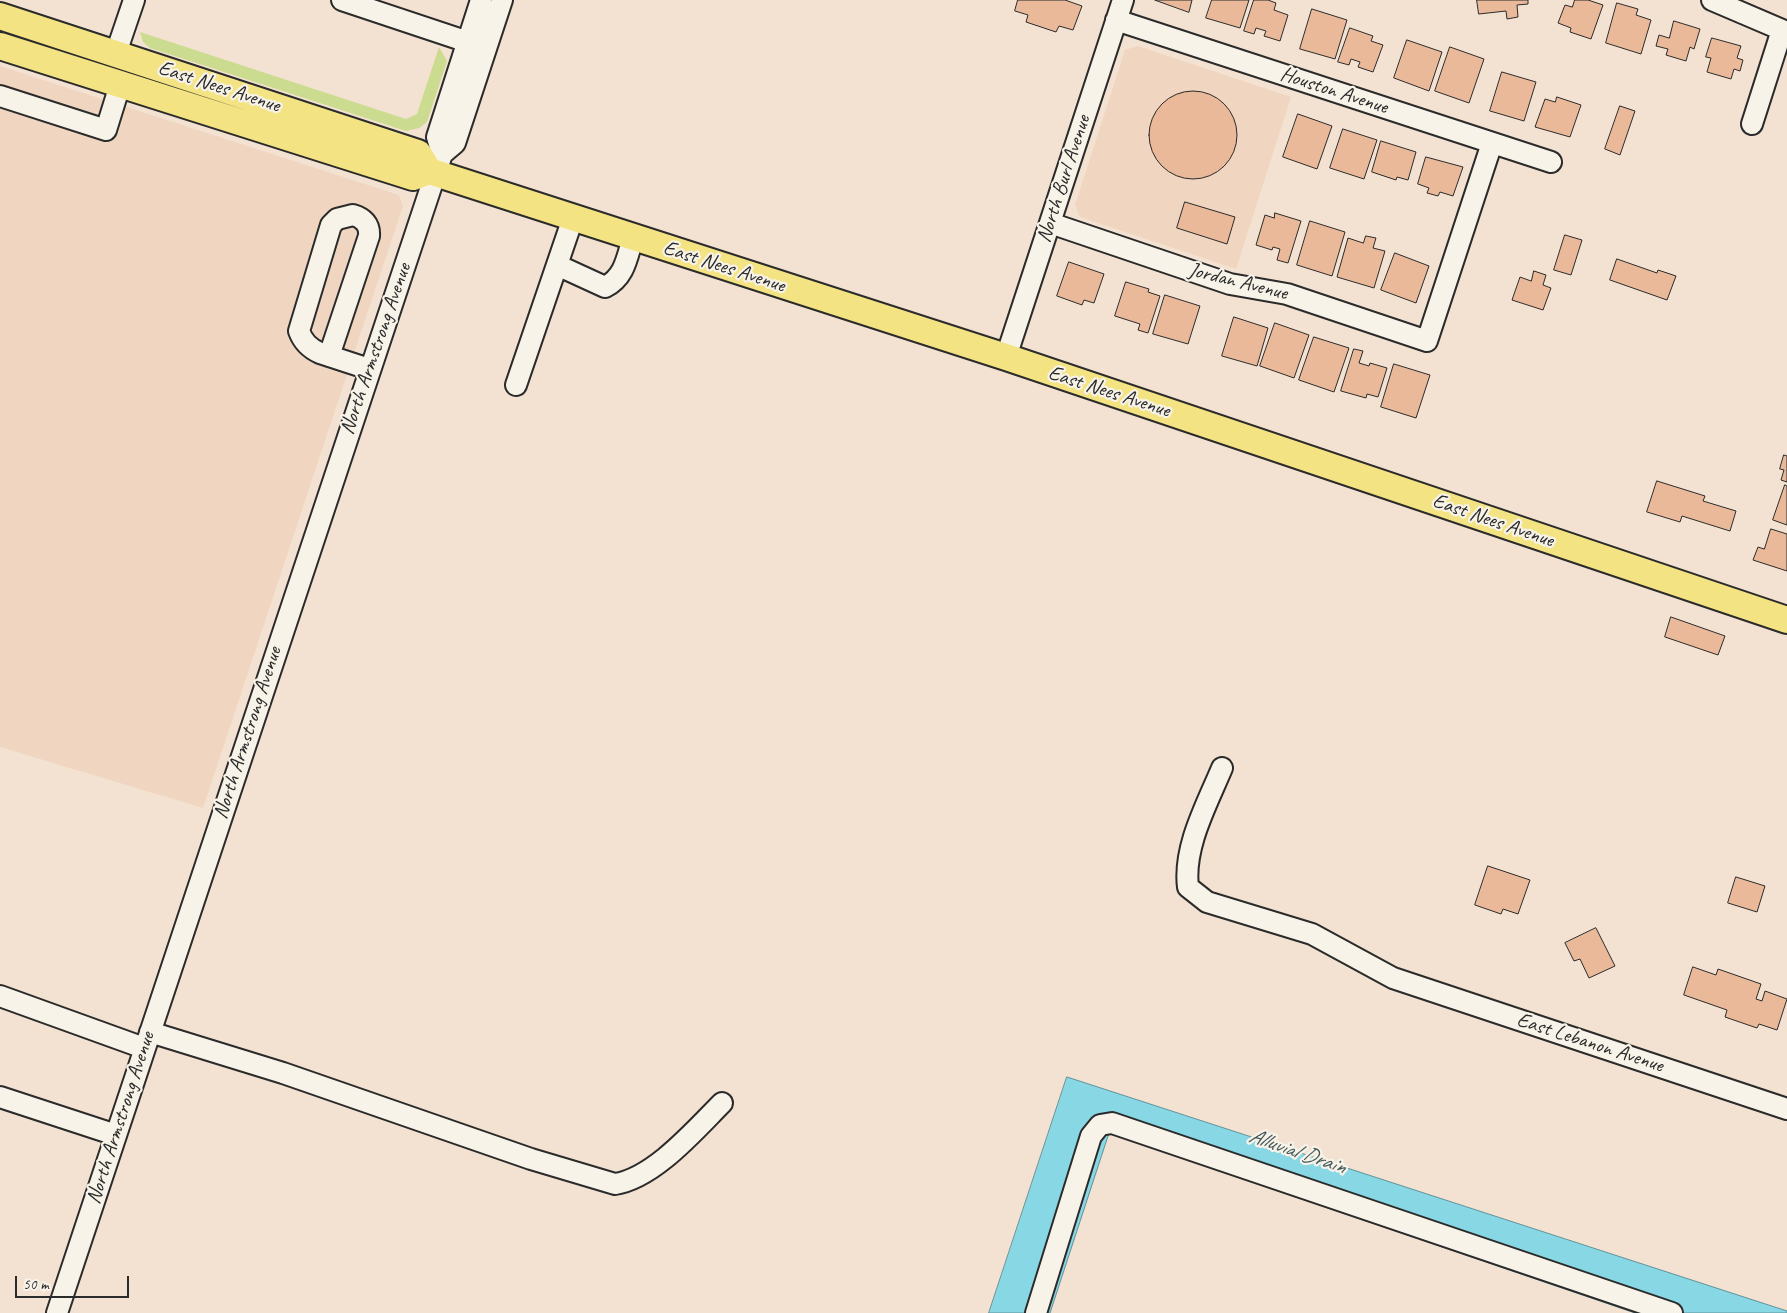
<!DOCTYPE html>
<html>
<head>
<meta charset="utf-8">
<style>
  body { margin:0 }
  #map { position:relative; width:1787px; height:1313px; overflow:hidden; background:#f3e2d1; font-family:Caveat,sans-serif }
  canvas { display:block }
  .scale { position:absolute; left:15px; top:1276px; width:114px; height:22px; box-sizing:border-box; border:2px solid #2b2b2b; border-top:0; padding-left:6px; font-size:15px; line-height:18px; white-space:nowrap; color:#2b2b2b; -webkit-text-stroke:4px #f7f3e8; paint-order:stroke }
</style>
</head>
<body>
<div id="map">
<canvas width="1787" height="1313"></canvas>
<div class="scale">50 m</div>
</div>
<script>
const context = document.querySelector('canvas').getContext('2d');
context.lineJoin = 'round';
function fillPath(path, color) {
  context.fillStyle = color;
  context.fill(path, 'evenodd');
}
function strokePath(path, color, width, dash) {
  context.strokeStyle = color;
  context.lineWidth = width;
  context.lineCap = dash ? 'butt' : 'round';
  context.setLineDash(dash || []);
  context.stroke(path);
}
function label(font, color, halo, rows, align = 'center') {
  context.font = font + ' Caveat,sans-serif';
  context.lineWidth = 4.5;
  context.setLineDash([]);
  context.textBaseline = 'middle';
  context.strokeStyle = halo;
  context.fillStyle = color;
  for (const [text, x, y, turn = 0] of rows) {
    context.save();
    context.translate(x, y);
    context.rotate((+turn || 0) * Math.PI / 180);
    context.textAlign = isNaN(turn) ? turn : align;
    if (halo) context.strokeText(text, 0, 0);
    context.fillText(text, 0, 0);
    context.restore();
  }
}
const built = new Path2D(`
  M 1138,46 L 1291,97 L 1236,269 L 1080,217 L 1075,205 L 1125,50 Z
  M 0,66 L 399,195 L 403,206 L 203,808 L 0,747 Z`);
const green = new Path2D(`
  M 140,32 L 406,119 L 417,114 L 439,47 L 447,61 L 427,122 L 419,128 L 406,131 L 150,48 L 143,42 Z`);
const water = new Path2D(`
  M 1067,1077 L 1787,1311 L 1787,1313 L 1635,1313 L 1109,1133 L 1050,1313 L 989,1313 Z`);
const building = new Path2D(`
  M 1018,0 L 1065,0 L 1082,6 L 1073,30 L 1059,26 L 1056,32 L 1026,22 L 1028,15 L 1015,11 Z
  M 1155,0 L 1192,0 L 1189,12 Z
  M 1212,0 L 1249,0 L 1240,28 L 1206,18 Z
  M 1254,0 L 1268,0 L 1276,3 L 1274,10 L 1288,15 L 1280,41 L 1264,36 L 1266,31 L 1256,28 L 1254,34 L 1244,31 Z
  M 1477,0 L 1528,0 L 1528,4 L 1517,5 L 1518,17 L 1507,19 L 1506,11 L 1479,14 Z
  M 1575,0 L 1588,0 L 1603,5 L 1591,39 L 1570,32 L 1571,28 L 1558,23 L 1565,5 L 1572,7 Z
  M 1617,3 L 1638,9 L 1636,15 L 1651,20 L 1641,54 L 1606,43 Z
  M 1312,9 L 1347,20 L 1335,59 L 1300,49 Z
  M 1674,21 L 1700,29 L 1694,49 L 1690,47 L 1686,61 L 1666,55 L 1668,49 L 1656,46 L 1659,35 L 1669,38 Z
  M 1350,28 L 1373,36 L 1371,41 L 1383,45 L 1373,72 L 1358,67 L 1360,62 L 1351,59 L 1349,65 L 1338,62 Z
  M 1712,38 L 1741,46 L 1737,58 L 1743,60 L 1740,71 L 1734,69 L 1731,79 L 1707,72 L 1711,58 L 1706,57 Z
  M 1407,40 L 1442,52 L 1429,91 L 1394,78 Z
  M 1450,47 L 1484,59 L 1469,103 L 1435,91 Z
  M 1502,72 L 1536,82 L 1524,121 L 1490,111 Z
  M1149 135a44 44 0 1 1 88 0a44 44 0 1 1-88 0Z
  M 1557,97 L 1581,105 L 1570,137 L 1535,127 L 1545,99 L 1555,102 Z
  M 1620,106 L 1635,111 L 1620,155 L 1605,149 Z
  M 1298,114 L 1332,126 L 1317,169 L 1283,157 Z
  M 1343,129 L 1377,140 L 1364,179 L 1330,168 Z
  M 1381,141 L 1416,152 L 1408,180 L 1397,177 L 1396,180 L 1372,172 Z
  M 1426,157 L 1463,167 L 1453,196 L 1440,192 L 1438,196 L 1427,193 L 1429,188 L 1418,184 Z
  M 1185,202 L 1235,217 L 1227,244 L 1177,228 Z
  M 1275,213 L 1301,221 L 1288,263 L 1277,260 L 1280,249 L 1273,247 L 1272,250 L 1256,245 L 1265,215 L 1274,218 Z
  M 1310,221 L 1345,232 L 1332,276 L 1297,265 Z
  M 1565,235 L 1582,240 L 1571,275 L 1554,270 Z
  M 1366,236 L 1376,238 L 1373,248 L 1385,251 L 1374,288 L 1337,277 L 1348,238 L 1363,243 Z
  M 1395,253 L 1429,266 L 1416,303 L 1381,290 Z
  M 1617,259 L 1657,273 L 1658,270 L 1676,276 L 1667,300 L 1610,280 Z
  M 1069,262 L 1104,274 L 1094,303 L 1084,300 L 1082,305 L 1057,296 Z
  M 1534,271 L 1546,275 L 1543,285 L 1551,288 L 1543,310 L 1512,300 L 1520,277 L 1531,281 Z
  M 1126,282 L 1149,289 L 1148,292 L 1160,296 L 1148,333 L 1138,330 L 1140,324 L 1115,316 Z
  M 1165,295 L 1200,306 L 1188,344 L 1153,334 Z
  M 1234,317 L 1268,328 L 1257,366 L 1222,356 Z
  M 1275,323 L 1309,335 L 1294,378 L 1260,366 Z
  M 1314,337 L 1349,348 L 1334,392 L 1299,380 Z
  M 1354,349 L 1363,351 L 1359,363 L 1369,366 L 1370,363 L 1387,368 L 1378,397 L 1367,394 L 1366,398 L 1341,391 Z
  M 1394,364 L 1430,375 L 1416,418 L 1381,407 Z
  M 1784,455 L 1787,456 L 1787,482 L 1781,480 L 1784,470 L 1780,469 Z
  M 1657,481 L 1705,496 L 1703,501 L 1736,511 L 1730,531 L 1682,516 L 1680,522 L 1647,512 Z
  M 1785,485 L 1787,486 L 1787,525 L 1773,520 Z
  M 1771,529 L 1787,534 L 1787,571 L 1753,560 L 1758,547 L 1764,549 Z
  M 1671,617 L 1725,636 L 1718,655 L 1665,637 Z
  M 1488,866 L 1530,880 L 1518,914 L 1503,909 L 1501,914 L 1475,905 Z
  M 1736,877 L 1765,886 L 1757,912 L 1728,903 Z
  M 1596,928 L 1615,966 L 1589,978 L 1580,959 L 1574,961 L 1565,943 Z
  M 1693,967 L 1716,975 L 1718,969 L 1761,984 L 1756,999 L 1762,1001 L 1765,991 L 1787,999 L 1777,1030 L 1759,1024 L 1757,1028 L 1725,1017 L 1727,1010 L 1684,995 Z`);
const minor = new Path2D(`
  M 342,0 L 468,42
  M 1712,0 L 1787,32
  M 1116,20 L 1551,162
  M 116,53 L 134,0
  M 0,96 L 106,130 L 120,85
  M 1752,124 L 1782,30
  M 442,154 L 437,137 L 481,0
  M 1050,223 L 1230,284 L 1287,294 L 1427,341 L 1492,143
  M 557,265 L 605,287 C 625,277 627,257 633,238
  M 329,356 L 369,236 C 370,224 363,218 353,215 L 337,219 L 331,225 L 299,331 C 303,342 309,348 320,353 L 369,369
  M 1006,357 L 1123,0
  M 516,385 L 573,218
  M 1222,768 C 1207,804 1183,847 1188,887 L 1207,902 L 1312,934 L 1393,978 L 1787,1109
  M 0,996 L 144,1048
  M 150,1032 L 283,1073 L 531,1159 L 615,1184 C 654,1178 695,1130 722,1103
  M 0,1097 L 116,1135
  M 57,1313 L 442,154 L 455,143 L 502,0
  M 1036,1313 L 1091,1136 L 1100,1125 L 1112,1123 L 1672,1313`);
const major = new Path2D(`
  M 0,16 L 418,153 L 429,171 L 1006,357 L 1787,620
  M 0,46 L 413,177 L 429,171`);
const streetNames = [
  ["East Nees Avenue",219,87,18],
  ["Houston Avenue",1334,91,18],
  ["North Burl Avenue",1064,179,-72],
  ["East Nees Avenue",724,267,18],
  ["Jordan Avenue",1238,282,14],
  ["North Armstrong Avenue",376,349,-71],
  ["East Nees Avenue",1109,392,18],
  ["East Nees Avenue",1493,521,19],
  ["North Armstrong Avenue",248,733,-72],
  ["East Lebanon Avenue",1590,1043,18],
  ["North Armstrong Avenue",121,1118,-72]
];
const waterNames = [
  ["Alluvial Drain",1297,1152,19]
];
fillPath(built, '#f0d6c0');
fillPath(green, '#cbdb8f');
fillPath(water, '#87d7e4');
strokePath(water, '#62929a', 1);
fillPath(building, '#e9b99a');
strokePath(building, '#2b2b2b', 1);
strokePath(minor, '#2b2b2b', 24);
strokePath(major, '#2b2b2b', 30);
strokePath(minor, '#f7f3e8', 20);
strokePath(major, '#f4e382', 26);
label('21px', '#2b2b2b', '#f7f3e8', streetNames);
label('italic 22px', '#425659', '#f7f3e8', waterNames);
</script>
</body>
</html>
